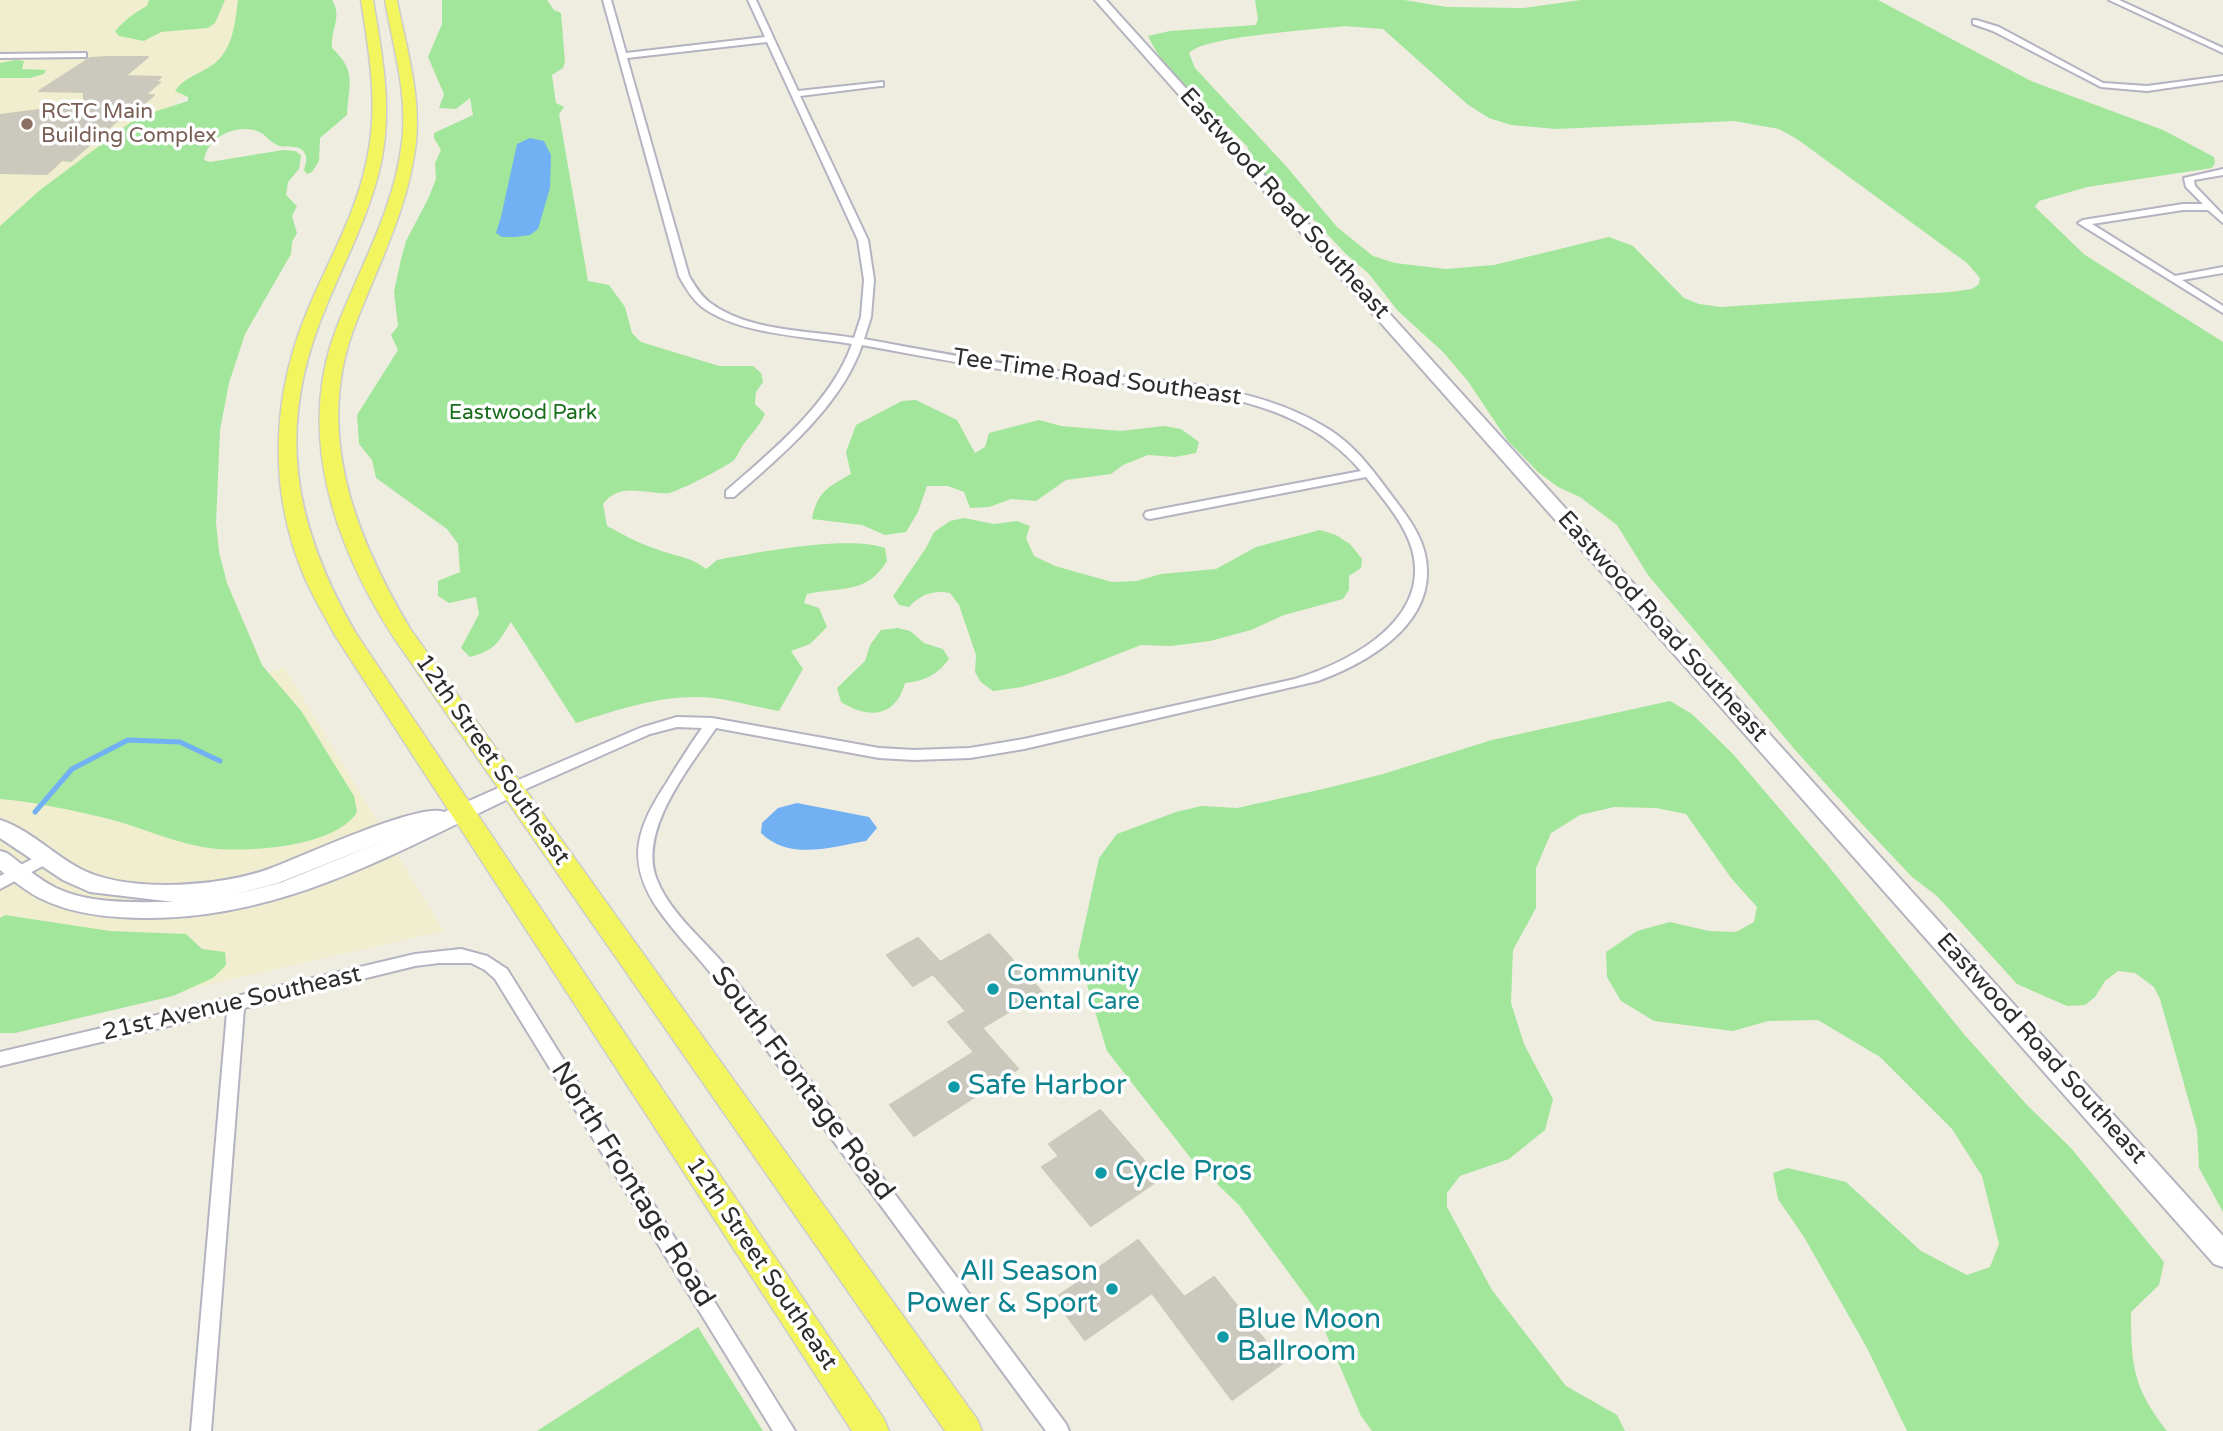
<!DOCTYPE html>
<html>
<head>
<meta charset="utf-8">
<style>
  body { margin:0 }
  canvas { display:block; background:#efece0 }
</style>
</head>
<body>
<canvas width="2223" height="1431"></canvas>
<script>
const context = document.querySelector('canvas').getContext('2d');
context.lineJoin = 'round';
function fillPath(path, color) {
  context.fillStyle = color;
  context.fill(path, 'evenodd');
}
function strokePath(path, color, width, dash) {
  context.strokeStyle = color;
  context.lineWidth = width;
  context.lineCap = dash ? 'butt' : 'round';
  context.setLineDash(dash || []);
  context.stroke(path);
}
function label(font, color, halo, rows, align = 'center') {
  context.font = font + ' "Varela Round",sans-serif';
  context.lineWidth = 7;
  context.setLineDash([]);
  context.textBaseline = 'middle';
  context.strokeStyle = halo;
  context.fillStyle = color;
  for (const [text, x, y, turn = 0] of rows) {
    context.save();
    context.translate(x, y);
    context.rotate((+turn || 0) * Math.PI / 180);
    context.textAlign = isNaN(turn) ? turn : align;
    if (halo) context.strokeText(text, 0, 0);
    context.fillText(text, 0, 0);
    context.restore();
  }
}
const education = new Path2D(`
  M 0,0 L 247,0 L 236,50 L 0,255 Z
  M 284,667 L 444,931 L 0,1032 L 0,749 L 123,726 Z`);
const green = new Path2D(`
  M 149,0 L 225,0 L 215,23 L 208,28 L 161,32 L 144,41 L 119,36 L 115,31 C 125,20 134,13 147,6 Z
  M 238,0 L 332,0 C 343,16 330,31 332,48 C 357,72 349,83 347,115 L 320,138 L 319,161 L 312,172 L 307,174 L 304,170 C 305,165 308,158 305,154 C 301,144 288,148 280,146 C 271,144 266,134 257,131 C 235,124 208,137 204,160 L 210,162 L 283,150 L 295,151 L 301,155 L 299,169 L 288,182 L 286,195 L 297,206 L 292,216 L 297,233 L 292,242 L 291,254 L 245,334 L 229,383 L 220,430 L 216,523 L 219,552 L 227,583 L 262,665 L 302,712 L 354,796 L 357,812 C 336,848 240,854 202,847 C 169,841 138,826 105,818 C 71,810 35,802 0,799 L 0,226 L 40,190 L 138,117 L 188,101 L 188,97 L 175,91 C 183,78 199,74 211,66 C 233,52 235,23 238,0 Z
  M 442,0 L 547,0 L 554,10 L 561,13 L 565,62 L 563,68 L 552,75 L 556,103 L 564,107 L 559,114 L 588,281 L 609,285 L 625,307 L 632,333 L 641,342 L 719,366 L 753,366 L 761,373 L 763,382 L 756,392 L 755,404 L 765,414 C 759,427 751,434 743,445 C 740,449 738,455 735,459 C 730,465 677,492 669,493 C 647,495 620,481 603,504 L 607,526 C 624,535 640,544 659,550 C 677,557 690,556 706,569 L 717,560 C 759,552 847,535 885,548 L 887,561 C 866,595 842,586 807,594 L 804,603 L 819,608 L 827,627 L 810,644 L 791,651 L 803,669 L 779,711 C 757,707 736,701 714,698 C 666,693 621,709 576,723 L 511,622 C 498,643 495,650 470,657 L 461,648 L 479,614 L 476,597 L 449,603 L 438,596 L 438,581 L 460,572 L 458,544 L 447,529 L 376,478 L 372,460 L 359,444 L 357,415 L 398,350 L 391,335 L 398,326 L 394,292 L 401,259 L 406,241 L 428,199 L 436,179 L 435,163 L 441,150 L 434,138 L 434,133 L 473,115 L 470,98 L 456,109 L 439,108 L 444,94 L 428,57 L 442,24 Z
  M 1255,0 L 1404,0 L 1447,7 L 1524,8 L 1581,0 L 1878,0 L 2031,81 L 2163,130 L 2214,157 L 2215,163 L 2212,168 L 2087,187 L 2039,201 L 2035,207 L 2085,255 L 2223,342 L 2223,1212 L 2199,1168 L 2197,1130 L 2160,999 L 2154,987 L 2135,973 L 2118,971 L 2105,981 L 2095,997 L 2085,1005 L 2067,1006 L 2017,984 L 1937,896 L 1912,877 L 1862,824 L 1796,751 L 1648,575 L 1617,525 L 1580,497 L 1558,487 L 1539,473 L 1508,441 L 1467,380 L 1443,352 L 1398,311 L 1369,274 L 1345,253 L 1297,202 L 1265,174 L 1250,155 L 1247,146 C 1215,112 1169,81 1148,36 L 1170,31 L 1256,25 L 1258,19 ZM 1344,26 L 1383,29 L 1467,104 L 1489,118 L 1511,125 L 1556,129 L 1734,121 L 1779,129 L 1797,139 L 1967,263 L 1980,278 L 1979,284 L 1972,289 L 1951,292 L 1721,307 L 1699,304 L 1684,298 L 1633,246 L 1609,237 L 1494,265 L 1446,269 L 1395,263 L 1373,256 L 1337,227 L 1286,166 L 1195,68 L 1189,53 C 1204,36 1315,30 1344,26 Z
  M 16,60 L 24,61 L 22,69 L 46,70 L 44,74 L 30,78 L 0,78 L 0,63 Z
  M 916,400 L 957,420 L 975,453 L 985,447 L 989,433 L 1039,420 L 1061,426 L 1121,431 L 1164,426 L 1181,429 L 1199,442 L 1196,453 L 1175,457 L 1148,455 L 1123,465 L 1111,474 L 1066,480 L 1036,501 L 1011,499 L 989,507 L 970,508 L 964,492 L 948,486 L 927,486 L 918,512 L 906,532 L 885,535 L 862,525 L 812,519 C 817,492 828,487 851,474 L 846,452 L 856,425 L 902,401 Z
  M 964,518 L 994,524 L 1017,521 L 1030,526 L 1026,538 L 1034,556 L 1055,566 L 1112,582 L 1137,581 L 1161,574 L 1216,569 L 1256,547 L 1320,530 L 1336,535 L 1350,544 L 1362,559 L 1361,568 L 1349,576 L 1349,590 L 1343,599 L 1284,615 L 1251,630 L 1210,641 L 1171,646 L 1141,645 L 1064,675 L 1022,687 L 993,691 L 981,682 L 975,672 L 976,655 L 959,605 L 950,593 C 934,590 921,594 909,607 L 899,605 L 893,596 L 926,548 L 934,532 L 950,521 Z
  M 898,628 L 910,631 L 924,643 L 943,649 L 949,659 C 937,675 925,681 905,683 C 895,718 869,719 841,702 L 837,688 L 865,661 L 870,645 L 881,630 Z
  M 1670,701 L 1692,714 L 1733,754 L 1825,862 L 1963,1033 L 2027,1105 L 2071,1148 L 2164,1262 L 2159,1285 L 2131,1312 C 2131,1365 2133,1388 2167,1431 L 1907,1431 L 1867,1348 L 1804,1237 L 1778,1199 L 1773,1173 L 1788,1168 L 1846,1182 L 1921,1251 L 1967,1275 L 1990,1267 L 1999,1244 L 1982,1176 L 1952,1129 L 1880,1057 L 1818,1020 L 1768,1021 L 1733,1031 L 1654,1021 L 1621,1001 L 1607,977 L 1606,952 L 1637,931 L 1670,922 L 1709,931 L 1736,932 L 1754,922 L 1757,907 L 1731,878 L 1686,814 L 1656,808 L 1614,807 L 1580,815 L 1551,833 L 1536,868 L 1536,908 L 1513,950 L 1511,1003 L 1524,1044 L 1553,1099 L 1545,1130 L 1509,1159 L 1460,1176 L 1447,1193 L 1447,1207 L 1492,1290 L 1566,1386 L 1617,1415 L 1625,1431 L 1372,1431 L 1361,1416 L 1316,1310 L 1239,1205 L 1193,1161 L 1107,1051 L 1078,955 L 1099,858 L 1117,834 L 1176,812 L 1201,806 L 1237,808 L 1323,789 L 1383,774 L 1492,740 Z
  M 5,915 L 110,931 L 186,934 L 202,949 L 225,952 L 226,965 L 213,978 L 173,996 L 15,1033 L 0,1033 L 0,918 Z
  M 698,1327 L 763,1431 L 537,1431 Z`);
const water = new Path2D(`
  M 530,138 L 544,141 L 551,155 L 550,188 L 538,229 L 530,235 L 516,237 L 502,237 L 496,233 L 501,217 L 517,144 Z
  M 797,803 L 869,817 L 877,828 L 866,841 C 830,847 790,861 761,833 L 762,823 L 778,808 Z`);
const stream = new Path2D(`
  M 35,812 L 72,769 L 128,740 L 180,742 L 220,761`);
const building = new Path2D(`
  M 108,57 L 148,57 L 125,76 L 161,77 L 155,82 L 160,82 L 145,95 L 154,95 L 135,112 L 127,112 L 71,161 L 62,160 L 47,174 L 0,173 L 0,115 L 84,104 L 84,92 L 39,91 L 90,58 Z
  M 989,934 L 1042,992 L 982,1028 L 1018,1069 L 914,1136 L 890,1105 L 974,1052 L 948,1022 L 966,1011 L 933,974 L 913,986 L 887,955 L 918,938 L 940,962 Z
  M 1100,1110 L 1160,1179 L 1091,1226 L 1042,1167 L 1059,1156 L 1049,1144 Z
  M 1138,1240 L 1184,1297 L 1214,1277 L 1283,1363 L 1232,1400 L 1152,1293 L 1085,1340 L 1054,1299 Z`);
const minor = new Path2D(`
  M 603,0 L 611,0 L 626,53 L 765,37 L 748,0 L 756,0 L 798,91 L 883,82 L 883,86 L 880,86 L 800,96 L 868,240 L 874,280 L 871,317 L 864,339 C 923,350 982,361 1042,369 C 1137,381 1247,377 1330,430 C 1358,448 1376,475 1395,500 C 1411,521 1427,543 1427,571 C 1428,629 1364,664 1318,681 L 1024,749 L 970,758 L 914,760 L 879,758 L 716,728 C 689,768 637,831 657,880 C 670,912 699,936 721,961 L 1066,1424 L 1069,1431 L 1046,1431 L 709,971 C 692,950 673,931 658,909 C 625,860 637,828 667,782 C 678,764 690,745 702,728 L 677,727 L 650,734 L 519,792 L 509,792 L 507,788 L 509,784 L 640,728 L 677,717 L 712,718 L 879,748 L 914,750 L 970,748 L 1024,739 L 1295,679 C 1350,662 1432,620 1412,549 C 1404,522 1383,499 1366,477 L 1150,519 L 1146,518 L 1144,515 L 1146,512 L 1150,511 L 1361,471 C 1287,382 1146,389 1041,375 C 981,367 921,356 862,345 C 842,405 780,457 734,497 L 726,497 L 726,491 C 771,452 832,402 852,344 C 806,336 740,335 702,307 C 692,299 685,287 679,276 ZM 767,42 L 858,240 L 864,280 L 861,317 L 854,338 C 808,330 748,332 709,302 C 700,295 695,286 689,276 L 627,58 Z
  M 2109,0 L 2119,0 L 2223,48 L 2223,53 Z
  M 1976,20 L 1999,27 L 2103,83 L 2147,86 L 2223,76 L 2223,80 L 2147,91 L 2101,87 L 1993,31 L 1973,24 L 1973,20 Z
  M 86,53 L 86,57 L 83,57 L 0,58 L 0,54 Z
  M 2223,169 L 2223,175 L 2194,180 L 2195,186 L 2223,215 L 2223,223 L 2208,210 L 2183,210 L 2092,224 L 2175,276 L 2223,267 L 2223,273 L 2182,280 L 2223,306 L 2223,313 L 2078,223 L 2083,220 L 2183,204 L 2203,204 L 2186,187 L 2184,178 Z
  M 47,851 L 52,853 L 55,857 L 52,861 L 0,889 L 0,876 Z
  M 461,949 L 487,956 L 507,969 L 795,1431 L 773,1431 L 495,979 L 485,970 L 471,963 L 439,963 L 415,966 L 244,1008 L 211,1431 L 191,1431 L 227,1012 L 0,1066 L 0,1052 L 415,954 Z`);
const tertiary = new Path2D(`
  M 1095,0 L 1106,0 L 2223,1236 L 2223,1267 L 2214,1264 Z
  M 514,781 L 521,783 L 524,788 L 521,793 C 399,850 287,918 148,918 C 113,918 76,915 44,900 C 28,893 14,881 0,870 L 0,851 L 7,853 C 23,865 38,879 56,888 C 92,905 136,902 174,902 L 90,892 L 63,880 L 0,838 L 0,820 C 28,829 52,853 77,867 C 123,894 220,887 269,869 C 300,858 419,802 444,812 ZM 386,840 L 280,883 L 228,896 L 278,883 Z`);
const primary = new Path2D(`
  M 361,0 L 373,0 C 382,53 392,104 382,158 C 372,210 346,258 326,307 C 275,427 293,525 357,635 L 884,1419 L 889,1431 L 852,1431 L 336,637 C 325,617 313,597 304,576 C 267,488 272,393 309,307 C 330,258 357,211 367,159 C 379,105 369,53 361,0 Z
  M 385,0 L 397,0 C 406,47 421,94 416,142 C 409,207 379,263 356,323 C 313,431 355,536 411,630 L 977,1419 L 982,1431 L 945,1431 L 394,638 C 335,546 295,434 337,327 C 361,265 394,209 402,142 C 408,94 393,47 385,0 Z`);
const markers = [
  [27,124,7,"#8d6e63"],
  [993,989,7,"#0f9aa8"],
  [954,1087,7,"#0f9aa8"],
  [1101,1173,7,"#0f9aa8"],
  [1112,1289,7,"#0f9aa8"],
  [1223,1337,7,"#0f9aa8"]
];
const farEducationnames = [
  ["RCTC Main",41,112],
  ["Building Complex",41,136]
];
const farParknames = [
  ["Eastwood Park",523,413]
];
const streetNames = [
  ["Eastwood Road Southeast",1284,204,48],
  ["Tee Time Road Southeast",1097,378,8],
  ["Eastwood Road Southeast",1662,627,48],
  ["12th Street Southeast",492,760,55],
  ["21st Avenue Southeast",232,1004,-13],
  ["Eastwood Road Southeast",2041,1049,48],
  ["12th Street Southeast",761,1264,56]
];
const cultureNames = [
  ["Community",1007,975],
  ["Dental Care",1007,1003]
];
const nearStreetnames = [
  ["South Frontage Road",802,1084,53],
  ["North Frontage Road",632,1185,58]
];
const nearCulturenames = [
  ["Safe Harbor",968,1087],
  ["Cycle Pros",1115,1173],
  ["All Season",1098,1273,"right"],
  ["Power & Sport",1098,1305,"right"],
  ["Blue Moon",1237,1321],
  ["Ballroom",1237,1353]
];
fillPath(education, '#f0eecf');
fillPath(green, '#a2e69b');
fillPath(water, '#71b0f3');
strokePath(stream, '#71b0f3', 5);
fillPath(building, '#cbc9be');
strokePath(building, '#cbc9b9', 2);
strokePath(minor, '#b4b3c1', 4);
strokePath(tertiary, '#b4b3c1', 4);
strokePath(primary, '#cdcdcd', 3);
fillPath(minor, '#fff');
fillPath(tertiary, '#fff');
fillPath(primary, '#f3f55e');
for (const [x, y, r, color] of markers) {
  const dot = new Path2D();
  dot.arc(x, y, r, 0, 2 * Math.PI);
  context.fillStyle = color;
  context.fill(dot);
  strokePath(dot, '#fff', 2.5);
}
label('21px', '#785e54', '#fff', farEducationnames, 'left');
label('21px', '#196f1c', '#fff', farParknames);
label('24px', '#2d2d2d', '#fff', streetNames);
label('24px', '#0d838f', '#fff', cultureNames, 'left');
label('28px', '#2d2d2d', '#fff', nearStreetnames);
label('28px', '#0d838f', '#fff', nearCulturenames, 'left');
</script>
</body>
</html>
